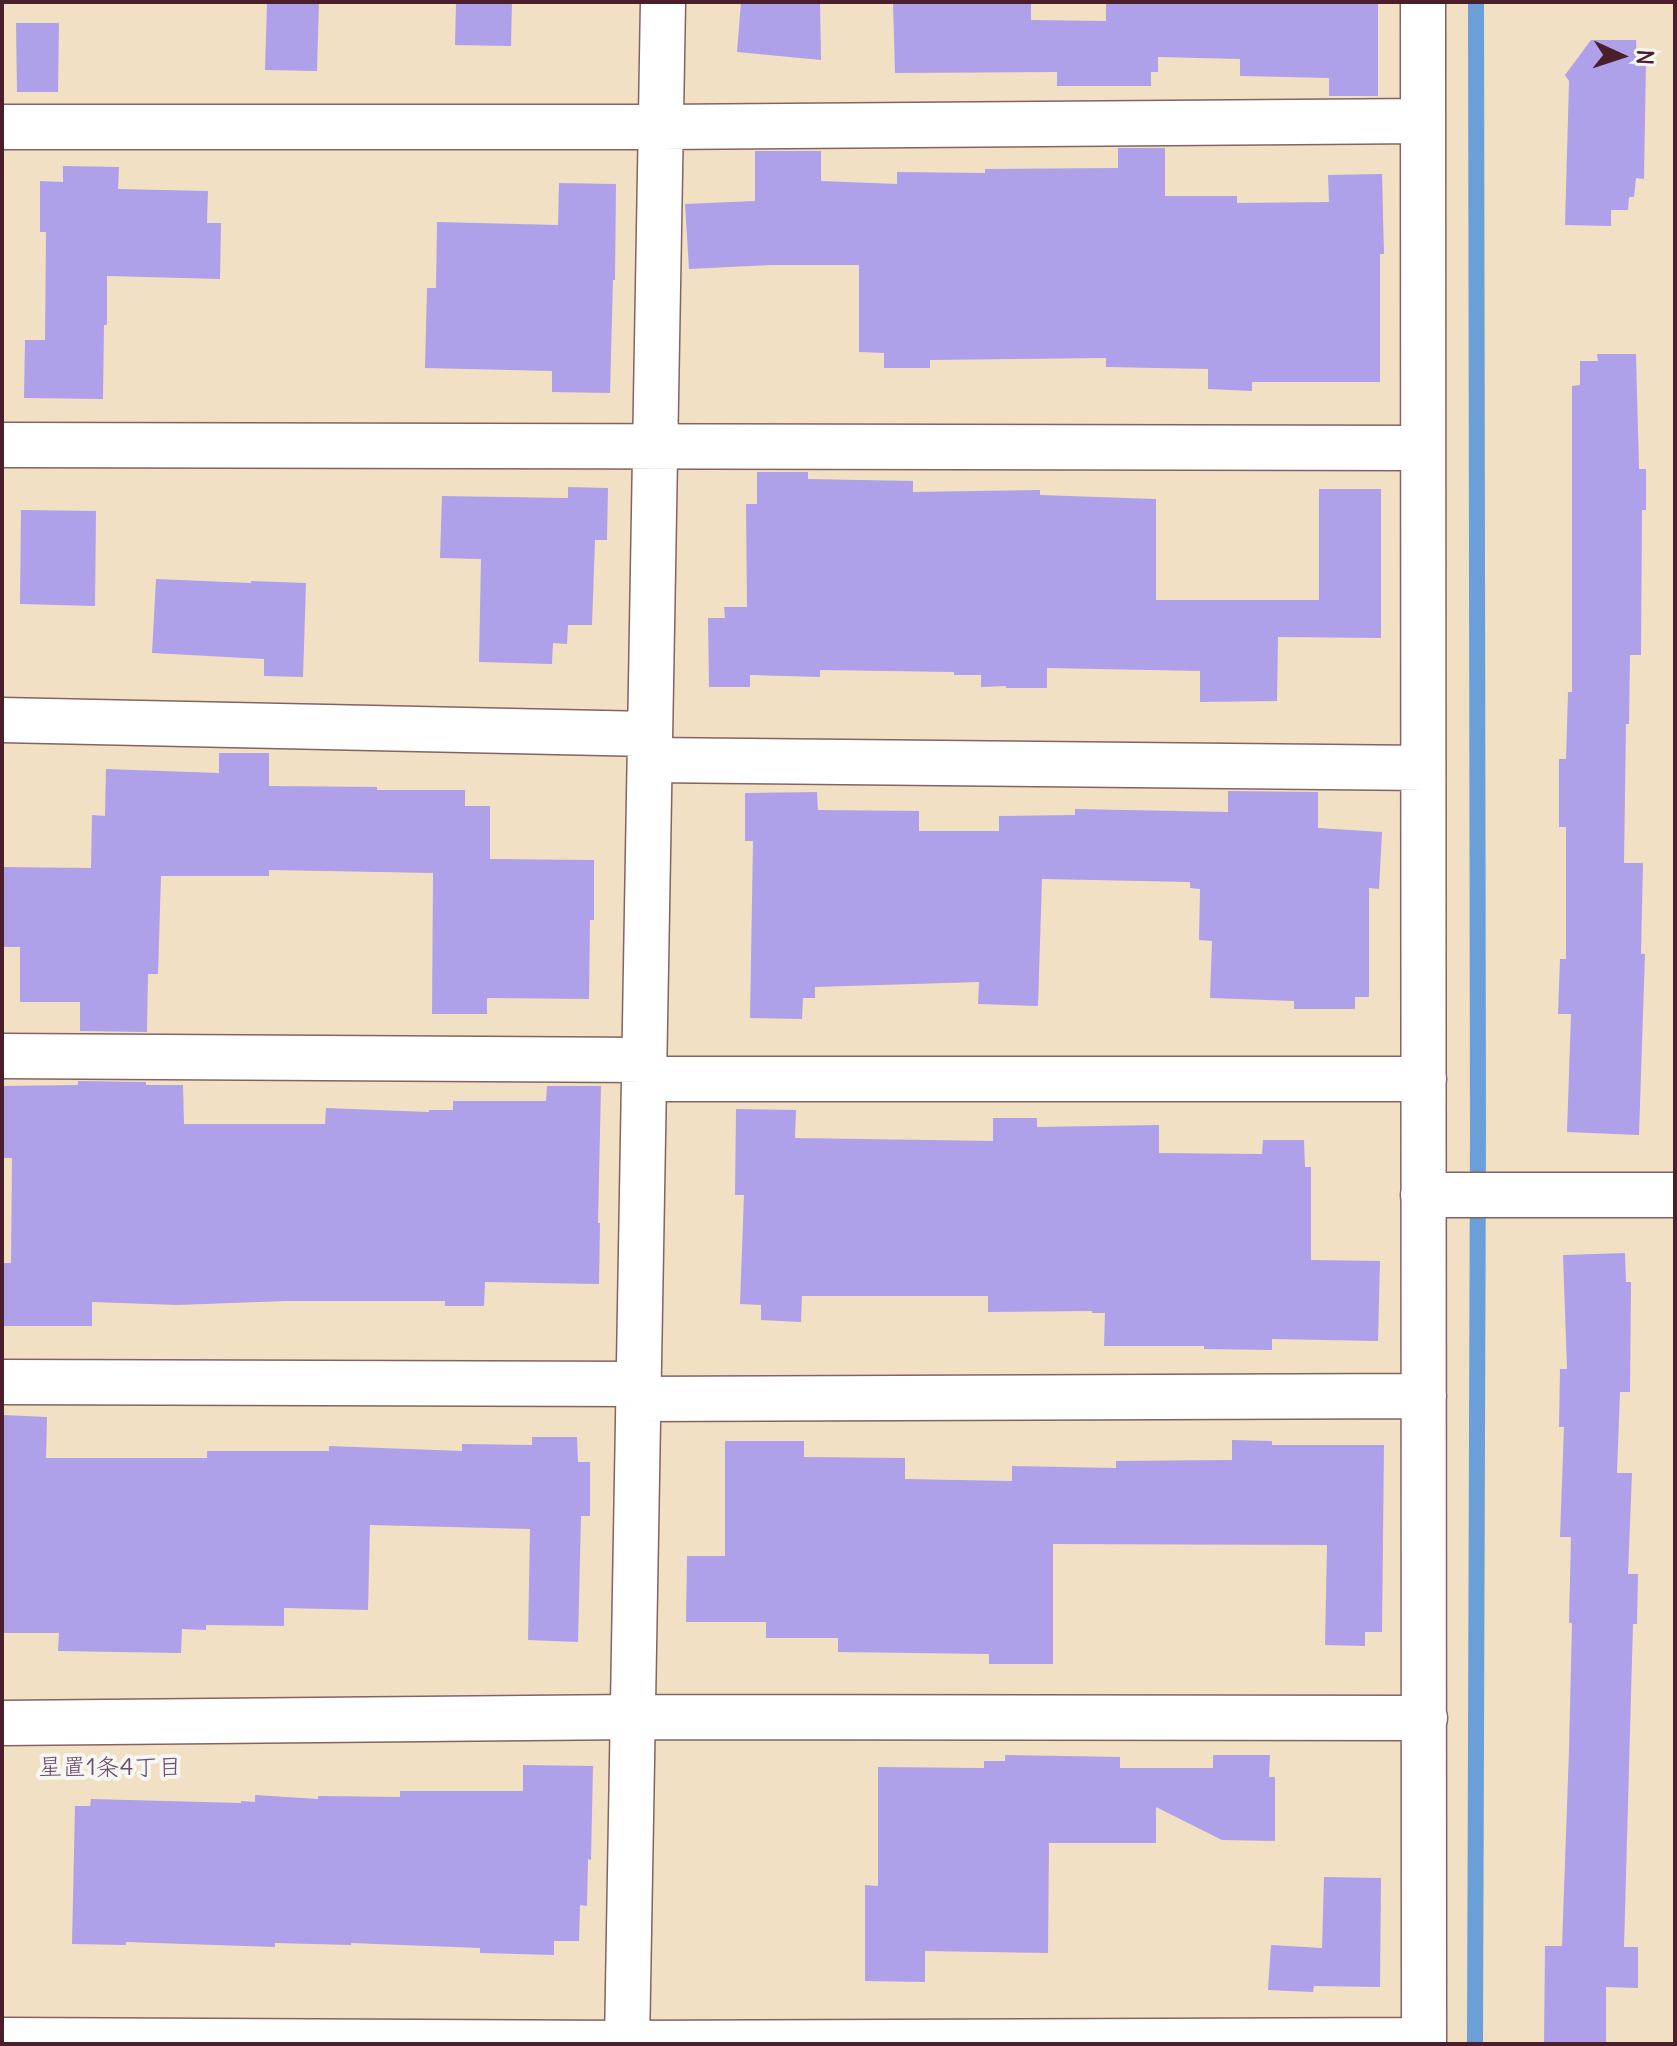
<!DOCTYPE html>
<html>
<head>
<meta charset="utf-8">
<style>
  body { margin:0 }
  #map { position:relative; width:1677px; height:2046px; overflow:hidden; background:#f1e0c4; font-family:Delius,sans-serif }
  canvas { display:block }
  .frame { position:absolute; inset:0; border:4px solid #4a1f2b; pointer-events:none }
  .north { position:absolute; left:1581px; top:16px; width:80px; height:80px; -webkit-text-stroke:6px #f6f6f2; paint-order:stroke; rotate:93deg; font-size:22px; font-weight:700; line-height:32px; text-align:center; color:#4a1f2b }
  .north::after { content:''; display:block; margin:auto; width:28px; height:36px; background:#4a1f2b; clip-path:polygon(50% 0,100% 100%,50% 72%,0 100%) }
</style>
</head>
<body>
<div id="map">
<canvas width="1677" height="2046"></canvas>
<div class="frame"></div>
<div class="north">N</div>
</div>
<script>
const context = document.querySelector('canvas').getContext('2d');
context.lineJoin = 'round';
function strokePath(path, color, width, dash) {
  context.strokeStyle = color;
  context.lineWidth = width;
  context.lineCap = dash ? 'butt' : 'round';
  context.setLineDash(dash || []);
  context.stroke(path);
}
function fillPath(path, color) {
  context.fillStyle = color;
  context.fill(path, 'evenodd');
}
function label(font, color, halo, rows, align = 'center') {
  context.font = font + ' Delius,"Klee One",sans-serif';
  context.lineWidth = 8;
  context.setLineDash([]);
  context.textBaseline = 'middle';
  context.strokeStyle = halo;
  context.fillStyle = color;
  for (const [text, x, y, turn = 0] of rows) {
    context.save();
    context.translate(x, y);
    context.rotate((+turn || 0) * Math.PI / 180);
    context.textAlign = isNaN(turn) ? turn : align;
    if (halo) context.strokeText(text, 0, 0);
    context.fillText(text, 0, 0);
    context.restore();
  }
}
const stream = new Path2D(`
  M 1475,2044 L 1478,1130 L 1476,2`);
const building = new Path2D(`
  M 267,2 L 319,2 L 317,71 L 265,70 Z
  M 456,2 L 512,2 L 511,46 L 455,45 Z
  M 741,2 L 820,2 L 821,60 L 737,52 Z
  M 893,2 L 1031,2 L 1031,20 L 1106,21 L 1106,2 L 1378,2 L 1378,96 L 1329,96 L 1329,78 L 1240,76 L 1240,59 L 1158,57 L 1158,72 L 1151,72 L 1151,86 L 1057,86 L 1057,72 L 895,73 Z
  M 16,23 L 59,23 L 58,92 L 17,92 Z
  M 1591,40 L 1636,40 L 1637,61 L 1646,61 L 1644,179 L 1636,178 L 1634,197 L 1629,197 L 1628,210 L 1611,210 L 1611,226 L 1565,225 L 1569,81 L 1565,75 Z
  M 1118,148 L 1165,148 L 1165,196 L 1237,196 L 1237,203 L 1329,202 L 1328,175 L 1382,174 L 1384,254 L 1380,254 L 1380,382 L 1252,382 L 1252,391 L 1208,389 L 1208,369 L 1106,367 L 1106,358 L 930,360 L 930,368 L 884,368 L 884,353 L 859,352 L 859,265 L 771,265 L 689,269 L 685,204 L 755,201 L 755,151 L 821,151 L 821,181 L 897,184 L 897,172 L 985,173 L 985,169 L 1118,168 Z
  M 63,166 L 119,167 L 118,189 L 208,191 L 207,223 L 221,223 L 220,279 L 107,276 L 107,325 L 104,325 L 103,399 L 24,398 L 25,340 L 45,340 L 46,232 L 40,232 L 40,181 L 63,182 Z
  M 559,183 L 616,184 L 615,280 L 613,280 L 610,393 L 552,392 L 552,371 L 425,368 L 427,288 L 436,288 L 437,222 L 558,225 Z
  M 1597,354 L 1636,354 L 1639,469 L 1646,469 L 1646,510 L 1642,510 L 1641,655 L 1630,655 L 1629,724 L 1626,724 L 1624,863 L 1643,863 L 1641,954 L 1645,954 L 1639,1135 L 1567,1132 L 1571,1014 L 1558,1014 L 1560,959 L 1566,959 L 1566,827 L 1559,827 L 1559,759 L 1566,759 L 1568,692 L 1572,692 L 1572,386 L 1580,385 L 1580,361 L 1598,361 Z
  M 757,472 L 808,472 L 808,479 L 913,481 L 913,492 L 1040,490 L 1040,495 L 1156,499 L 1156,600 L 1319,600 L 1319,489 L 1381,489 L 1381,638 L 1278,637 L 1277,701 L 1200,702 L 1200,671 L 1047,668 L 1047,688 L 1006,688 L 1006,686 L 981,687 L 981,675 L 954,675 L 954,672 L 820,670 L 820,677 L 750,675 L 750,687 L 709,687 L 708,618 L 725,618 L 724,607 L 747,607 L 746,504 L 757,504 Z
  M 568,487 L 608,488 L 607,540 L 595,540 L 592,625 L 568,625 L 567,644 L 553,643 L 552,664 L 479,662 L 481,559 L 440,558 L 442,496 L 568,498 Z
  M 21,510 L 96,511 L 95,606 L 20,604 Z
  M 156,579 L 251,583 L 251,581 L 306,583 L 303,677 L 264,676 L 264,659 L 152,653 Z
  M 219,753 L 269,753 L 269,786 L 377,787 L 377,790 L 465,790 L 465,806 L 490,806 L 490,859 L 594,860 L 594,920 L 590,920 L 589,999 L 487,998 L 487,1014 L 432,1014 L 433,873 L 269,870 L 269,876 L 161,876 L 158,974 L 148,974 L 147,1032 L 80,1031 L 80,1002 L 20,1002 L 20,947 L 2,947 L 2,867 L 91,868 L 92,815 L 105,816 L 106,769 L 219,773 Z
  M 1228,791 L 1318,792 L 1318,828 L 1382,832 L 1379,889 L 1369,888 L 1369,997 L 1355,997 L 1355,1009 L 1294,1009 L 1294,1001 L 1210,998 L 1212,941 L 1199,940 L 1200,889 L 1190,888 L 1190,882 L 1042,879 L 1038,1006 L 978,1004 L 979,982 L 815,987 L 815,998 L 803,998 L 802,1019 L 750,1018 L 753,841 L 745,841 L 745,793 L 817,792 L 818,810 L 919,811 L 919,831 L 999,831 L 999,816 L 1075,815 L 1075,809 L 1228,812 Z
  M 78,1081 L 146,1082 L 146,1085 L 183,1085 L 184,1124 L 325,1124 L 326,1108 L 429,1112 L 429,1110 L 453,1110 L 453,1101 L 546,1101 L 547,1086 L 601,1086 L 598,1223 L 600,1223 L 599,1284 L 485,1282 L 484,1306 L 445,1306 L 445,1301 L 285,1301 L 178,1305 L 92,1302 L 92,1326 L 2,1326 L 2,1263 L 11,1263 L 12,1158 L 2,1158 L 2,1086 L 78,1085 Z
  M 736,1109 L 796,1110 L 795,1138 L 993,1141 L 993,1118 L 1037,1118 L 1037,1127 L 1159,1125 L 1159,1153 L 1262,1154 L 1263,1140 L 1304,1140 L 1305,1167 L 1311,1167 L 1311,1260 L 1380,1261 L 1378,1341 L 1272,1339 L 1272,1350 L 1204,1349 L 1204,1346 L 1104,1346 L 1105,1313 L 1092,1313 L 1092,1311 L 988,1312 L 988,1296 L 802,1296 L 801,1322 L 761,1320 L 761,1305 L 740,1304 L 744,1195 L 735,1195 Z
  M 1625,1253 L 1626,1282 L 1631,1282 L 1630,1392 L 1620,1392 L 1617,1473 L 1632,1473 L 1628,1574 L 1638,1574 L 1637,1624 L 1633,1624 L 1624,1947 L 1638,1947 L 1638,1988 L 1606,1987 L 1606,2044 L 1544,2044 L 1545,1946 L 1562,1946 L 1569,1750 L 1572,1623 L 1569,1623 L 1571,1537 L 1560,1537 L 1564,1427 L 1559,1427 L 1560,1369 L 1567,1369 L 1563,1255 Z
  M 2,1415 L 47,1417 L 46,1458 L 207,1458 L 207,1451 L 329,1451 L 329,1446 L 462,1451 L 462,1444 L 532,1445 L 532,1437 L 577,1437 L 578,1462 L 590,1462 L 590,1516 L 581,1516 L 578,1642 L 528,1640 L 530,1529 L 370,1525 L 368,1610 L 284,1608 L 284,1626 L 206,1625 L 206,1630 L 182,1629 L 181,1653 L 58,1651 L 59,1633 L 2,1633 Z
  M 1232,1440 L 1272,1441 L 1272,1445 L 1384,1445 L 1382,1632 L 1365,1632 L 1365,1646 L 1325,1645 L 1327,1545 L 1053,1544 L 1053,1664 L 989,1664 L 989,1654 L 838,1652 L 838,1638 L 766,1638 L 766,1622 L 686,1622 L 687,1556 L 725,1556 L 725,1441 L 804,1441 L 804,1457 L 905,1458 L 905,1479 L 1012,1481 L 1012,1466 L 1116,1468 L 1116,1461 L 1232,1460 Z
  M 1005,1755 L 1120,1757 L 1120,1768 L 1213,1768 L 1213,1755 L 1270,1755 L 1269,1777 L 1275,1777 L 1275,1841 L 1222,1840 L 1156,1807 L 1156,1843 L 1049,1843 L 1048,1953 L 925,1951 L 925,1982 L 865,1981 L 865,1885 L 878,1886 L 878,1767 L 984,1768 L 984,1761 L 1005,1761 Z
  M 523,1765 L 593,1766 L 591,1860 L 588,1859 L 587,1906 L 580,1905 L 579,1941 L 554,1941 L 554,1955 L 480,1953 L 480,1948 L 351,1943 L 351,1945 L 275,1943 L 275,1947 L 126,1942 L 126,1945 L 72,1944 L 75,1806 L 90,1806 L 91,1799 L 241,1803 L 241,1801 L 255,1802 L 255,1795 L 318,1799 L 318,1796 L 400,1797 L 400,1791 L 523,1791 Z
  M 1324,1877 L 1381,1878 L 1380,1987 L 1314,1986 L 1313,1992 L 1268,1990 L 1271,1945 L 1322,1948 Z`);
const minor = new Path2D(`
  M 1423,2 L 1424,2044
  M 2,127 L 660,127 L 1423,121
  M 2,445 L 1423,448
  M 2,720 L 649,734
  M 650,760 L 1423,768
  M 2,1056 L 644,1060
  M 644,1079 L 1424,1079
  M 1423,1195 L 1675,1195
  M 2,1382 L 639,1384
  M 638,1399 L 1424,1396
  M 2,1723 L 633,1717 L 1425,1718
  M 2,2040 L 627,2043 L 1424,2040
  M 627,2044 L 663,2`);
const neighbourhoodNames = [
  ["星置1条4丁目",110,1768]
];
strokePath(stream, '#6b9fd7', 16);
fillPath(building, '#afa0ea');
strokePath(minor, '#846361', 47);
strokePath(minor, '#fff', 44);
label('24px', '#6d4c6e', '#f6f6f2', neighbourhoodNames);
</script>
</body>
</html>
